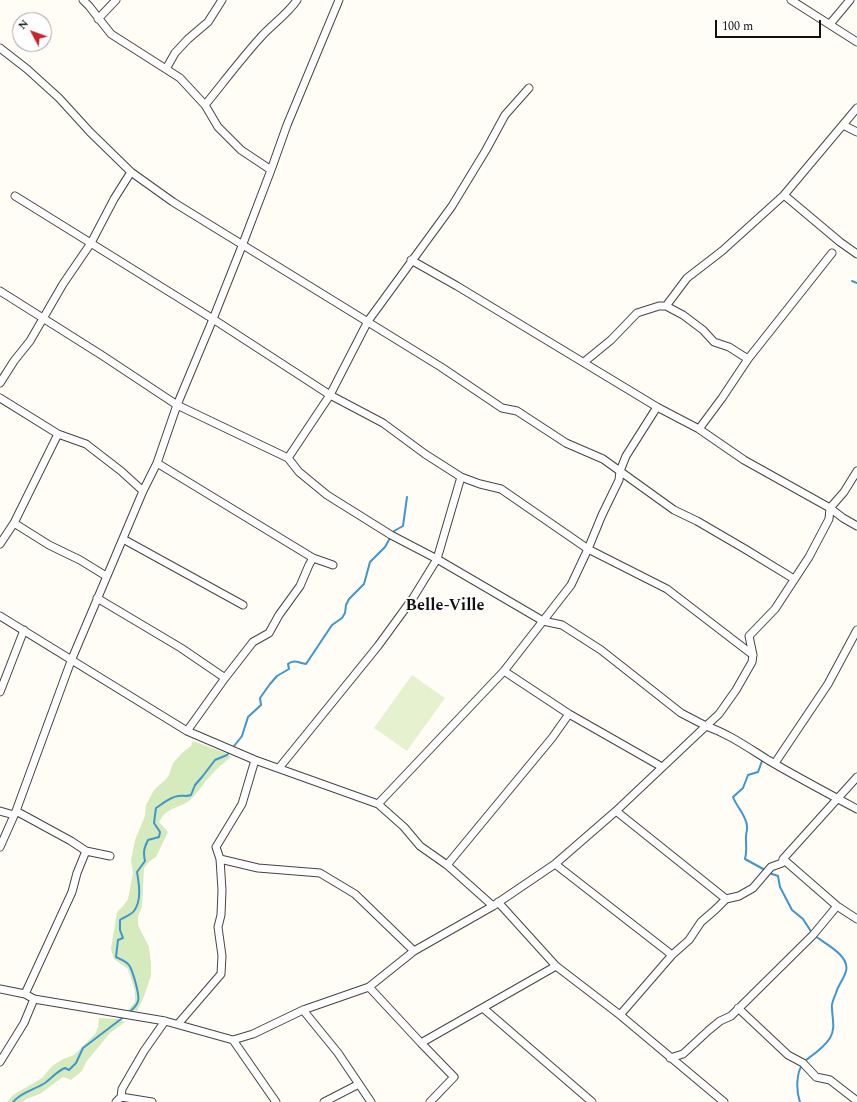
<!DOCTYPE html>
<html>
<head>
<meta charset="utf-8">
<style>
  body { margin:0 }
  #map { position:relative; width:857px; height:1102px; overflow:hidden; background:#fffdf5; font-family:Spectral,serif }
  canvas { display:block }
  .north { position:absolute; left:12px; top:12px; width:40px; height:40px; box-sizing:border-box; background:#fff; border:1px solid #a0a0a0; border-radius:50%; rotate:311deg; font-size:11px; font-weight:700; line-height:16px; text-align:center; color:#111 }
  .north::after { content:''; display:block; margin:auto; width:14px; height:18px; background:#c4262e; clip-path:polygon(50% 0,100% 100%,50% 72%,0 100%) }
  .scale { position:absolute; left:715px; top:20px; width:106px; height:18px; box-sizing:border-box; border:2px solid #111; border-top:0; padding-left:5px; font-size:12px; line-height:14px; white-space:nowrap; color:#111; -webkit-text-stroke:3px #fff; paint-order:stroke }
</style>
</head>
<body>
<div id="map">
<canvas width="857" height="1102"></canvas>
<div class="north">N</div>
<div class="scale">100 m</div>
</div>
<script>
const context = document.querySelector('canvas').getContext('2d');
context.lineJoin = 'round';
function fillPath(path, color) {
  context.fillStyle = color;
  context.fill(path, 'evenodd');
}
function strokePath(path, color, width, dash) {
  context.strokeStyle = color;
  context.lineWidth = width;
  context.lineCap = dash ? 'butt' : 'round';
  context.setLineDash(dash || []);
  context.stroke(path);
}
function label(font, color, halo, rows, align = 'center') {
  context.font = font + ' Spectral,serif';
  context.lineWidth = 4;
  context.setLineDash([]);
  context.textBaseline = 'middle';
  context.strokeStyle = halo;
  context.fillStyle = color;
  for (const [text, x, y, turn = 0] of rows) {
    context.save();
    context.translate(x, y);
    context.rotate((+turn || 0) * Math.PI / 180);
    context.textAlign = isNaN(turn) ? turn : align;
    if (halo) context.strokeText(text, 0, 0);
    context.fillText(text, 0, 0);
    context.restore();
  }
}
const green = new Path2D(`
  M 193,741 L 226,753 L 231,757 C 224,763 217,768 212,774 C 202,784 196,798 184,804 C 173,809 165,810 159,822 L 168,832 L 156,857 L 150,861 L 144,868 L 142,907 L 138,916 L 138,925 L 149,947 L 151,964 L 151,976 L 143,999 L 137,1011 L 128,1010 L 135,1002 L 135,991 L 128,969 L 114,959 L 111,949 L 117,912 L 124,905 L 128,899 L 133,873 L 131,861 L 135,840 L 145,816 L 146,805 L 154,790 L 166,779 L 169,775 L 173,763 L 182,753 L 191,746 Z
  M 99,1018 L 119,1019 L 125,1022 L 110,1033 L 86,1062 L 82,1071 L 71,1080 L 63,1077 L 40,1094 L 26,1099 L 23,1102 L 7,1102 L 13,1095 L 42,1078 L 52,1066 L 63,1059 L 74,1055 L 95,1034 L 98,1028 Z`);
const pitch = new Path2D(`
  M 412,675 L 445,698 L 407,751 L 374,728 Z`);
const stream = new Path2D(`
  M 852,281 L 857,283
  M 762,761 L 758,772 L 748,775 L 743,788 L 733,797 C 736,805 742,811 745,819 C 750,828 745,832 746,840 C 746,847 747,852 745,859 L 765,870
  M 769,873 L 778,876 L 780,887 L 792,910 L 803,919 L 812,933
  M 128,1013 C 132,1010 137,1006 138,1001 C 140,996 133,971 129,965 C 126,961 120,959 116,957 L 118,940 L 123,938 L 120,930 L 120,920 C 124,917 131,915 134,911 C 142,900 139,884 137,872 L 145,861 C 143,852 144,848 148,840 L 159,837 L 160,832 L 154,823 L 156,808 C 162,804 170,797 178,796 C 183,795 186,797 191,795 L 195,785 L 202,777 L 215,760 L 227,755 L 242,736 L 248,717 L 261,705 L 260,698 L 270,684 L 277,676 L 289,669 L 288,664 C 294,659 299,663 306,664 L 332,625 L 342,618 L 345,613 L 346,605 L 349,599 L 364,584 L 370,562 L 385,547 L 394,531 L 403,526 L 407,497
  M 13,1102 C 21,1092 34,1090 45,1083 C 52,1078 57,1071 65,1068 L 69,1070 L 76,1063 L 83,1048 L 125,1016
  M 800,1102 C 796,1091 796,1073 803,1063 C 804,1061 808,1059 810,1057 C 817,1052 825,1046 830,1038 C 836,1028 832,1018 832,1008 C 831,1004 834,998 836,993 C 838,985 844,979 846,971 C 850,956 826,944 815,936`);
const minor = new Path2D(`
  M 83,0 L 89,6 L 111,34 L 180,78 L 205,105 L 218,127 L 241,150 L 271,170
  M 791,0 L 857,42
  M 98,19 L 116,0
  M 830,24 L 850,0
  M 0,48 L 27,69 L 59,98 L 90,132 L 131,172 L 173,202 L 441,367 L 502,408 L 517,411 L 566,443 L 603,459 L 674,510 L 697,521 L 745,549 L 794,579
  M 166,69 L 175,53 L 188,39 L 208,22 L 222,0
  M 205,105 C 223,83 241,59 260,38 C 272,24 287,15 297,0
  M 843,125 L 857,132
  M 784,195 L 840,242 L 857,254
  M 15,196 L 213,319 L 330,395 L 383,423 L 425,454 L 461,477 L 437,559 L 413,598 L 378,646 L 279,768
  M 411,260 L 457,286 L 657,407 L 699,429 L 744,460 L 830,508 L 843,518 L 857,526
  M 0,291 L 103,356 L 177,405 L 288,458 L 330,395 L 368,321 L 452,206 L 486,150 L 505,115 L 529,88
  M 666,306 L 687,278 L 722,251 L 784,195 L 857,108
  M 584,362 L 611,340 L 637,313 L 659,306 L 666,306 L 683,315 L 703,330 L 714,342 L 729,347 L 748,359
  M 0,383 L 14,361 L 30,341 L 63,284 L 91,243 L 114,199 L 131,172
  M 0,398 L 58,434 L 86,444 L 121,471 L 143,491
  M 699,429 L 722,398 L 748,359 L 832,253
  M 288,458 L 299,472 L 327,495 L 391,535 L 437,559 L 543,621 L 562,625 L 601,650 L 681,713 L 706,726 L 719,714 L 736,690 L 752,662 L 753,655 L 749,636 L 775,609 L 809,557 L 829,519 L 830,508 L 844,492 L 857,471
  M 157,463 L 313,558 L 333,565
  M 461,477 L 480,484 L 501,489 L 588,549 L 667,589 L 753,655
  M 14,523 L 49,545 L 80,560 L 106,576
  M 123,539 L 243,605
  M 0,544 L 14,523 L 58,434
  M 97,598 L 181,648 L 225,678
  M 0,616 L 187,731 L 255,760 L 378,804 L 504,671 L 571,585 L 588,549 L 602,515 L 619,480 L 620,471 L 626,456 L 657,407
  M 504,671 L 569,714 L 662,767
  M 0,692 L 24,630
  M 187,731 L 225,678 L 253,642 L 269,633 L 279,615 L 300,586 L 309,565 L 313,558
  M 255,760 L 242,804 L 216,847 L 220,859 L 258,868 L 320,873 L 355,894 L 414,951
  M 775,763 L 828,684 L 857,630
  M 857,777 L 783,859 L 837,906 L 857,919
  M 378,804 L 404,827 L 420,846 L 447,865 L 493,906
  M 0,811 L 14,815
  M 16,811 L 71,841 L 86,851 L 110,856
  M 616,811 L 726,899
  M 0,847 L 16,811 L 71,661 L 143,491 L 157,463 L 177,405 L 213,319 L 242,246 L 271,170 L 287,125 L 339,0
  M 555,864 L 672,955
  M 447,865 L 552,738 L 569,714
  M 498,902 L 556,966 L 620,1015 L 724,1102
  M 369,987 L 421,1043 L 556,966
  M 0,989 L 25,994 L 34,999 L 165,1021 L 233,1040 L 253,1034 L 303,1010 L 369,987 L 414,951 L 493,906 L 555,864 L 616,811 L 706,726 C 729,734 747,747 768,760 C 797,777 827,793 857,809
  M 25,994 L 72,892 L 77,873 L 86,851
  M 483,1008 L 592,1102
  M 738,1008 L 788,1055 L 803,1063 L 816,1077 L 830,1080 L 857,1101
  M 303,1010 L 338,1053 L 371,1102
  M 620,1015 L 672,955 L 689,940 L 701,922 L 716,909 L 726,899 L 739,896 L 753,888 L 771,867 L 782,863 L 783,859
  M 178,1024 L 221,974 L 222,956 L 218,927 L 221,915 L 222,890 L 220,859
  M 233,1040 L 276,1102
  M 421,1043 L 454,1077 L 430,1102
  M 670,1058 L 683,1054 L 709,1030 L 720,1021 L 731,1016 L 813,935 L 837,906
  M 0,1062 L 24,1023 L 34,999
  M 121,1097 L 152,1102
  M 116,1102 L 121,1097 L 122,1089 L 144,1051 L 165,1021
  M 324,1102 L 359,1084`);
const quarterNames = [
  ["Belle-Ville",445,607]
];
fillPath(green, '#d5ebbd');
fillPath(pitch, '#e6f2cf');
strokePath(stream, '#3f96cf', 2);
strokePath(minor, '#444', 9);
strokePath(minor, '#fff', 7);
label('bold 16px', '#111', '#fff', quarterNames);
</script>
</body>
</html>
